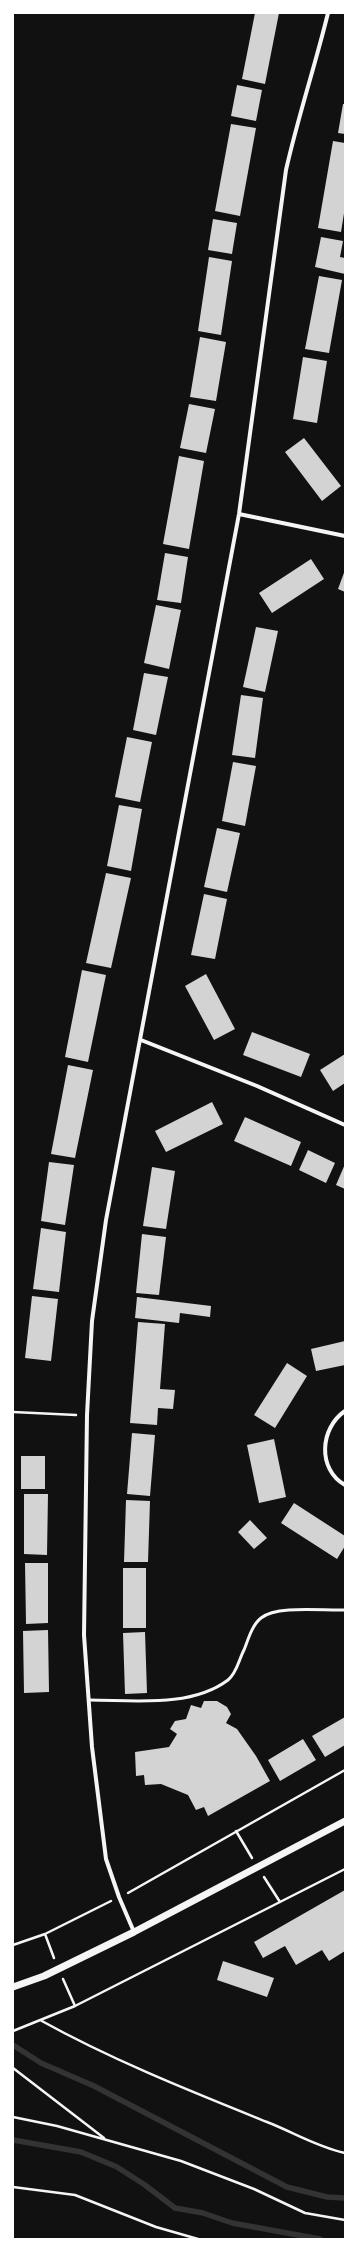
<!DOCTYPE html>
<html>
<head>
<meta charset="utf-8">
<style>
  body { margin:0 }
  #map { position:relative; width:358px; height:2252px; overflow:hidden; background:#111; font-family:Jost,sans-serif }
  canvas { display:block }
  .frame { position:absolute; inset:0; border:14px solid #fff; pointer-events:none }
</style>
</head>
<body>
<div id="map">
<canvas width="358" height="2252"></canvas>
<div class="frame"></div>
</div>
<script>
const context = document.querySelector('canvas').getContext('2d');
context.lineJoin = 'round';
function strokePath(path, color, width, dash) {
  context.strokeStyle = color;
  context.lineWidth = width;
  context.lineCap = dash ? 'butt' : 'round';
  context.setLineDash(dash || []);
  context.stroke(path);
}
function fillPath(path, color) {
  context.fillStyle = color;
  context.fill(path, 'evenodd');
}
const stream = new Path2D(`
  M 13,2045 L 41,2063 L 94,2086 L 287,2187 L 327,2197 L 345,2198
  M 13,2140 L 81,2152 L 117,2167 L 145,2185 L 175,2208 L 203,2213 L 232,2223 L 320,2239`);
const building = new Path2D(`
  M 255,13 L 279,13 L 265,84 L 242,79 Z
  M 237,85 L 262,90 L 256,121 L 231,116 Z
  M 343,104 L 345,104 L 345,134 L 338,133 Z
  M 231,124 L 256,128 L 240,216 L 215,211 Z
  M 333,141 L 345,143 L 345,207 L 341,232 L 318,228 Z
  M 213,219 L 237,223 L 232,254 L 208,250 Z
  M 321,237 L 343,241 L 340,257 L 345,258 L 345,274 L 315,267 Z
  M 209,257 L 232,261 L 221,335 L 198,331 Z
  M 319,276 L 342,280 L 329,353 L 305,349 Z
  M 200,337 L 226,342 L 216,401 L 190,397 Z
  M 303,357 L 327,361 L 317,423 L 293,419 Z
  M 189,404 L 215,409 L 206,453 L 180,448 Z
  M 304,438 L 341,486 L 322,501 L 285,452 Z
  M 179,456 L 204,461 L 189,549 L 163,544 Z
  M 165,553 L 188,557 L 181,603 L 157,600 Z
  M 311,559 L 324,579 L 272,613 L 259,593 Z
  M 345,570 L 345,592 L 338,589 Z
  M 156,605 L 181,610 L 169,669 L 144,663 Z
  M 256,627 L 278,631 L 265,692 L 243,687 Z
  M 144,673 L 168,677 L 156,735 L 133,730 Z
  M 241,695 L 263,698 L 255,758 L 232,755 Z
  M 127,737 L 152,742 L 140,802 L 115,797 Z
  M 233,762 L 256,766 L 245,826 L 222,821 Z
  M 119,805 L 142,809 L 131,871 L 107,866 Z
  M 217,828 L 240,833 L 227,892 L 204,887 Z
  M 106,873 L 131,878 L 111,968 L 86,963 Z
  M 204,894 L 227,899 L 215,959 L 191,955 Z
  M 82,970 L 106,975 L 88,1062 L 65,1057 Z
  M 206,974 L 235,1029 L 214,1040 L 185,986 Z
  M 252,1032 L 310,1054 L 301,1077 L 243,1055 Z
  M 345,1054 L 345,1083 L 333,1091 L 320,1070 Z
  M 68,1065 L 93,1070 L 75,1158 L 51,1154 Z
  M 212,1102 L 223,1124 L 166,1152 L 155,1131 Z
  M 245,1117 L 301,1142 L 291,1166 L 234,1141 Z
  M 308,1150 L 335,1163 L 326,1183 L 299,1170 Z
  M 49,1162 L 74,1165 L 65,1225 L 41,1221 Z
  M 345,1164 L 345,1189 L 336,1185 Z
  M 152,1167 L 175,1171 L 166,1229 L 143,1226 Z
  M 41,1228 L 66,1232 L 59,1292 L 33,1289 Z
  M 142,1234 L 166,1237 L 159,1295 L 136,1293 Z
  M 32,1296 L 58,1299 L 51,1361 L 25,1358 Z
  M 137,1297 L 211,1306 L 210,1317 L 180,1313 L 179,1323 L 135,1318 Z
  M 138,1322 L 165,1324 L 160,1389 L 175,1390 L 173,1409 L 158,1408 L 157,1425 L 130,1423 Z
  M 345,1341 L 345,1365 L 316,1371 L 311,1349 Z
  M 287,1363 L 307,1376 L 275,1428 L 254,1415 Z
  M 132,1433 L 155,1435 L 150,1496 L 127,1494 Z
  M 274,1439 L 286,1497 L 259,1503 L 247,1445 Z
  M 21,1456 L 45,1456 L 45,1489 L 21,1489 Z
  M 24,1494 L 48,1494 L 47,1555 L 24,1554 Z
  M 126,1500 L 150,1501 L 148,1562 L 124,1562 Z
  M 294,1503 L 345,1536 L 345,1546 L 337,1559 L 281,1523 Z
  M 250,1520 L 267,1538 L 254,1549 L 238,1532 Z
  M 25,1563 L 48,1563 L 48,1623 L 26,1624 Z
  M 123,1568 L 146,1568 L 146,1628 L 123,1628 Z
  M 48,1630 L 49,1692 L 24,1693 L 23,1631 Z
  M 145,1632 L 147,1693 L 125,1694 L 123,1633 Z
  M 204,1701 L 217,1701 L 227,1707 L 231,1714 L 226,1723 L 237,1729 L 256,1756 L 270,1781 L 208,1816 L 204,1807 L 196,1810 L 188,1795 L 161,1784 L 145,1785 L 144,1775 L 136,1776 L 135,1752 L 169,1747 L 177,1734 L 170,1729 L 175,1721 L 186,1719 L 191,1705 L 201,1708 Z
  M 345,1717 L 345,1745 L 325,1757 L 312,1736 Z
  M 303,1739 L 316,1760 L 280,1781 L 268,1760 Z
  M 345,1890 L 345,1951 L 329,1961 L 322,1950 L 296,1965 L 285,1946 L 263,1958 L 254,1942 Z
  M 223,1961 L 274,1978 L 267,1997 L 217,1980 Z`);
const path = new Path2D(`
  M 13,1412 L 76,1415
  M 236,1831 L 252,1858
  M 264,1877 L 280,1902
  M 128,1893 L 345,1770
  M 45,1934 L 54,1958
  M 13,1945 L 45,1934 L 111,1901
  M 63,1979 L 75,2006
  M 40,2020 C 112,2060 190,2091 267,2122 C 293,2132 317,2147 345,2153
  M 13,2031 L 75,2006 L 345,1869
  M 13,2068 L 104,2138
  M 13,2117 L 57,2126 L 181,2161 L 254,2189 L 305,2213 L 345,2220
  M 13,2187 L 75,2195 L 156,2227 L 198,2239`);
const service = new Path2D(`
  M 89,1700 C 133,1700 191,1708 228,1680 C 237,1673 239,1659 244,1650 C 248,1640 252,1625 261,1618 C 277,1605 324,1611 345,1610`);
const minor = new Path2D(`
  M 239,514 L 345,536
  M 141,1040 L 257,1086 L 345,1125
  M 345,1411 C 320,1428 317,1469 345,1485
  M 134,1932 L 119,1897 L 106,1859 L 92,1747 L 84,1635 L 87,1415 L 92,1321 L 106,1220 L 239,514 L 286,170 C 298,117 315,66 328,13`);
const tertiary = new Path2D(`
  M 13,1987 L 44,1976 L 134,1932 L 345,1821`);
strokePath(stream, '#333', 5.5);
fillPath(building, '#d3d3d3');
strokePath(path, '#f5f5f5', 2.5);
strokePath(service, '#f5f5f5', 3);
strokePath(minor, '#f5f5f5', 4);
strokePath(tertiary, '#f5f5f5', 7);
</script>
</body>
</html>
